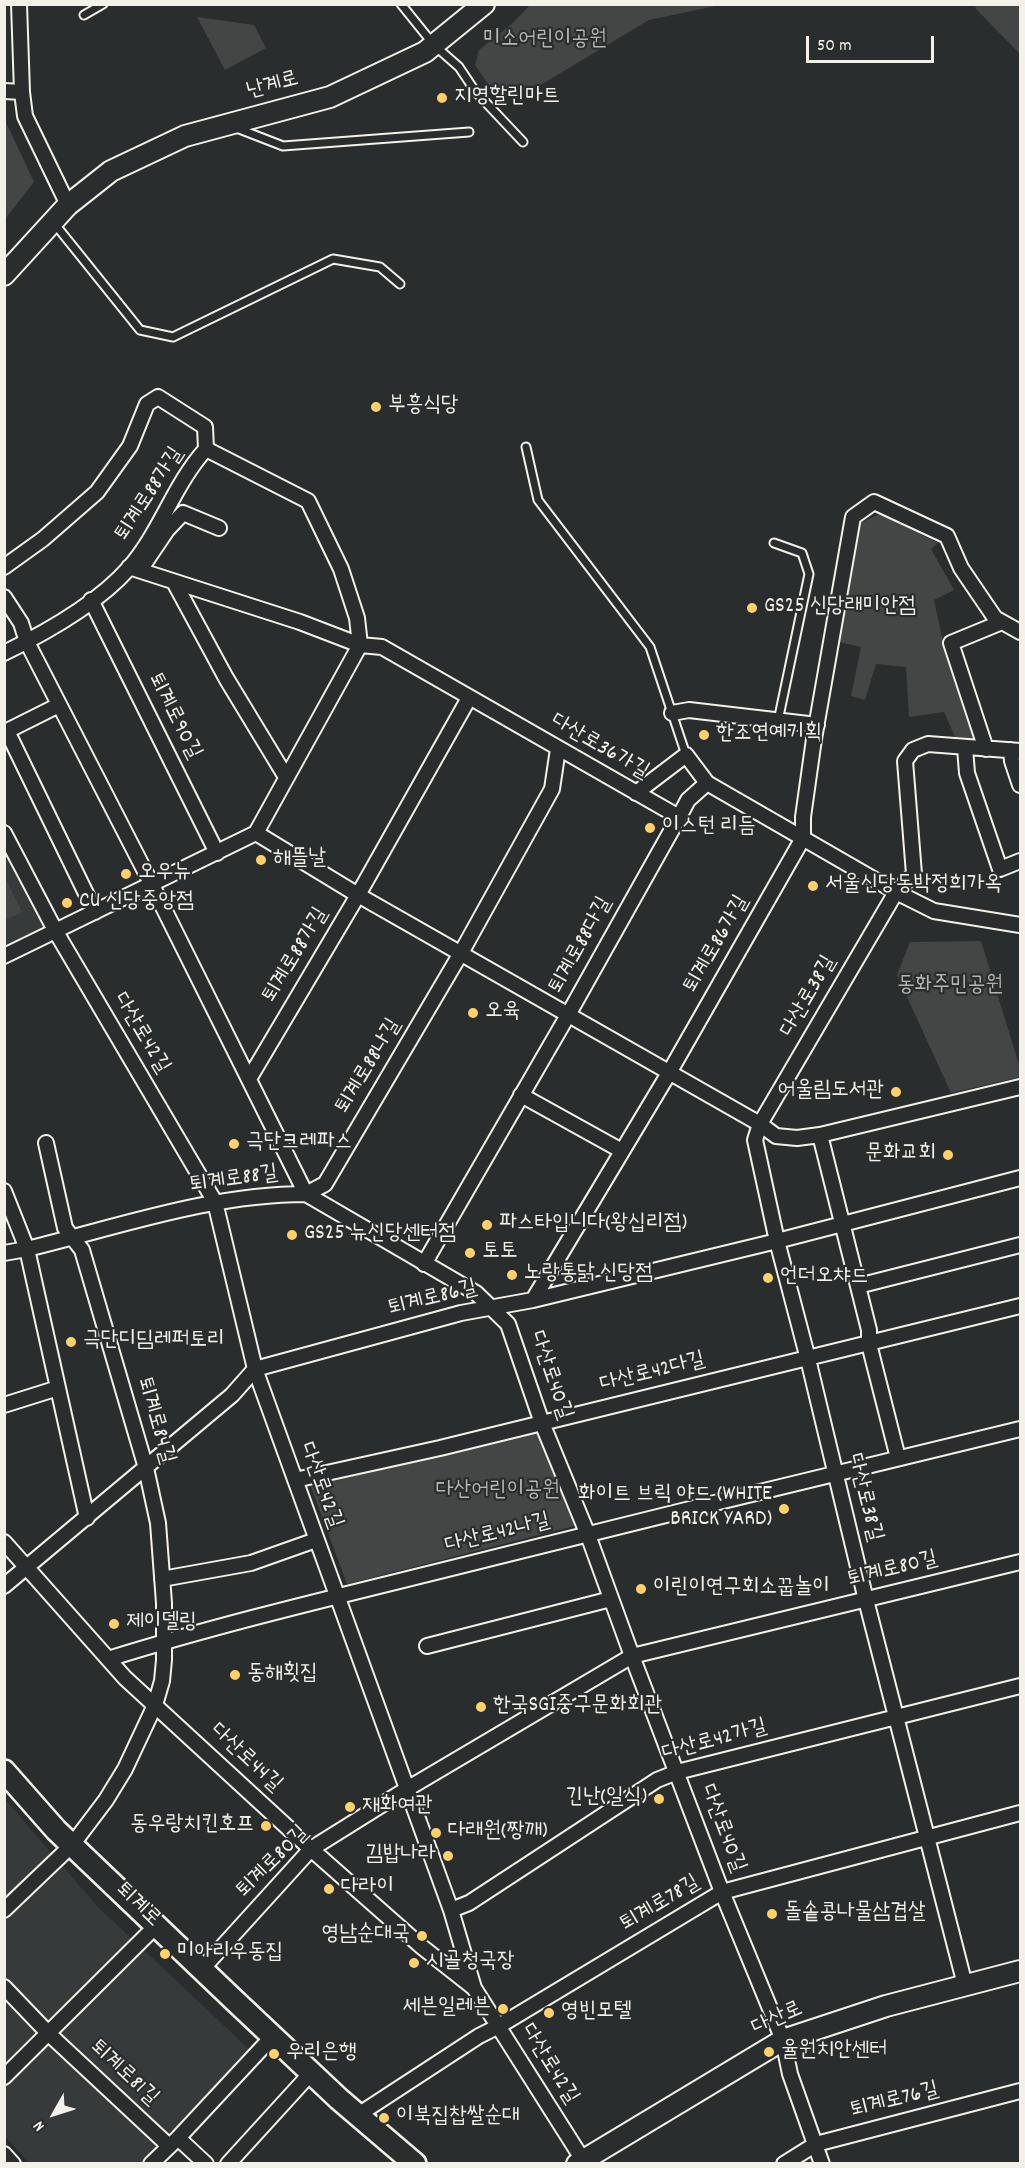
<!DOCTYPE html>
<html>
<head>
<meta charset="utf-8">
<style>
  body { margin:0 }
  #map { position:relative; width:1025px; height:2168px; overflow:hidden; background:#2a2d2e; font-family:Dekko,sans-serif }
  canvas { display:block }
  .frame { position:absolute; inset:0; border:6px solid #f4f1e8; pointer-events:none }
  .north { position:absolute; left:24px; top:2084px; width:60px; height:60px; -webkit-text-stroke:4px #2a2d2e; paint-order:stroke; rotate:231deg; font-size:16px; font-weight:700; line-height:24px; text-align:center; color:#f4f1e8 }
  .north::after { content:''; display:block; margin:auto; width:21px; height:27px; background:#f4f1e8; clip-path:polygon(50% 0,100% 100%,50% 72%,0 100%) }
  .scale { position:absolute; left:806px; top:36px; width:128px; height:27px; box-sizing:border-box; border:3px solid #f4f1e8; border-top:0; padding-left:8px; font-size:18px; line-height:21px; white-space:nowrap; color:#f4f1e8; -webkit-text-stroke:4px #2a2d2e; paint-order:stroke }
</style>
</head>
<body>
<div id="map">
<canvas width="1025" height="2168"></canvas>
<div class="frame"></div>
<div class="north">N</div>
<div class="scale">50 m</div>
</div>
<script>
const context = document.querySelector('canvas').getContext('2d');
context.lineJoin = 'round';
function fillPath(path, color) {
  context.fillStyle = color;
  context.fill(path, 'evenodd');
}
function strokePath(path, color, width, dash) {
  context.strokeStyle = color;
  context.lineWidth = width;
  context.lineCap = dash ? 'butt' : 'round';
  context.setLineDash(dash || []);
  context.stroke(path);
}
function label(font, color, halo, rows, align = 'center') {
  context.font = font + ' Dekko,"Poor Story",sans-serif';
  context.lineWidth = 4.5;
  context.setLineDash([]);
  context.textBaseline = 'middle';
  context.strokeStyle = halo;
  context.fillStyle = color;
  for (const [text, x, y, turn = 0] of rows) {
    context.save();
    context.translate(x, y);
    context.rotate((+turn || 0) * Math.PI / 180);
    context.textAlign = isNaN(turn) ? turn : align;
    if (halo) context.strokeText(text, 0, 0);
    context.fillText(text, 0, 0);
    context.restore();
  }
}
const built = new Path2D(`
  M 4,851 L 43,928 L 5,946 L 4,946 Z
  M 4,1798 L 97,1906 L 249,2049 L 142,2163 L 29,2163 L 5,2136 Z`);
const green = new Path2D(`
  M 530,5 L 530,4 L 720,5 L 649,20 L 519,98 L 494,93 L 475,65 L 479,50 L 514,22 Z
  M 975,5 L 1020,5 L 1020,54 L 976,9 Z
  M 197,17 L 254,25 L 266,48 L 225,70 Z
  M 4,118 L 34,182 L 5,219 L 4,219 Z
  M 880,514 L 938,543 L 931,549 L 954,590 L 934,600 L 944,646 L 975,742 L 956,739 L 944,712 L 909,717 L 906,667 L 876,664 L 865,700 L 851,696 L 861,647 L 839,642 L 859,523 Z
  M 4,876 L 22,912 L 5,920 L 4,920 Z
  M 981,941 L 1020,1068 L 1020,1077 L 951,1093 L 897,975 L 910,942 Z
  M 536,1430 L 574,1526 L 347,1584 L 311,1487 Z`);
const service = new Path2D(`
  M 401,4 L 434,45 L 459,67 L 475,91 L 523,142
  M 84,15 L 103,4
  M 234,127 L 283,146 L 469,132
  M 54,223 L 140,330 L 173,337 L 333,259 L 380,267 L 400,284
  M 526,447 L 538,500 L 650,647 L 686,755
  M 774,543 L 802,553 L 809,574 L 778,721`);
const minor = new Path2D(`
  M 19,4 L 22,92 L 25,116 L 68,205
  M 4,91 L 22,92
  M 4,567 L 43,539 L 97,492 L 130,446 L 147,404 L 158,397 L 205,427 L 206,449 C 174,484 160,533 129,568 C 99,602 45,633 4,653
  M 129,567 L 300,622 L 360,645 L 382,647 L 679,817 L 688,800 L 707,783
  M 140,570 L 167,530 L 183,513 L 219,528
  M 174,582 L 226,678 L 286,777
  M 4,597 L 21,623 L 27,642 L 151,883 L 306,1194 L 325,1184 L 461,953 L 552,789 L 558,749
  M 91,600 L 217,853
  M 59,705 L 7,731 L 95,912
  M 672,713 L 689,710 L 817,725
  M 965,748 L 967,773 L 1000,869 L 1020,861
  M 986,749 L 951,643 L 1002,622
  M 1011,750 L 1012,761 L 1020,785
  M 636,793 L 686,755 L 707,783 L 896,892 L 934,911 L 1020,925
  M 4,833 L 56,932 L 215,1202 L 255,1369 L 451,1910 L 474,1988 L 583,2160
  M 256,833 L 358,895 L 760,1124 L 896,892 L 914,874 L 905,761 L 913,750 L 928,744 L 1020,751
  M 803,838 L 803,817 L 814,739 L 853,517 L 874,502 L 947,536 L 961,568 L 995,618 L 1020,632
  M 4,956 L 256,833 L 360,645 L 357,618 L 341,569 L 308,501 L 206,449
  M 249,1079 L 358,895 L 469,698
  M 521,1095 L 622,1151
  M 820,1135 L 869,1330 L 869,1344 L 898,1458
  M 4,1191 L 27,1249 L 87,1518
  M 4,1253 L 27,1249 C 118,1227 211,1194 306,1194 L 476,1293 L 508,1324 L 542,1423 L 588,1535 L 632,1656 L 722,1892 L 783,2040 L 790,2074 L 822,2164
  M 424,1264 L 568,1015 L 679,817
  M 858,1286 L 1020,1245
  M 533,1300 L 669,1073 L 803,838
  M 4,1405 L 58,1388
  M 295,1480 L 440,1448 L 1020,1306
  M 4,1542 L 125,1678 L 311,1849 L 422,1947 L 474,1988
  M 162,1579 L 251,1563 L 316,1540
  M 4,1586 L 232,1395 L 255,1369 L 461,1313 L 533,1300 L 777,1241 L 1020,1178
  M 427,1646 L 611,1599
  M 108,1659 C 233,1620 361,1591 488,1559 C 665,1515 843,1471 1020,1429
  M 4,1910 L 72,1845 L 106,1800 L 125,1769 L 155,1705 L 162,1681 L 164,1660 L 164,1603 L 158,1523 L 146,1468 L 82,1250 L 65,1228 L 46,1143
  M 451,1910 L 469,1903 L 657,1780 L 677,1772 L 1020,1686
  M 203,1968 L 311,1849 L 407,1789 L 632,1656 L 1020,1562
  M 965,1985 L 866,1600 L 808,1359 L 777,1241 L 755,1140 L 760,1124 L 776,1136 L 797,1138 L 820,1135 L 1020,1087
  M 4,1987 L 49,2034 L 168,2145
  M 4,2077 L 157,1925
  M 358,2115 L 479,2036 L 499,2026 L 722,1892 L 1020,1813
  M 178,2138 L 206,2164
  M 4,2154 L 13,2164
  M 151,2164 L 178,2138 L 273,2036
  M 228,2164 L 311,2073
  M 784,2164 L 816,2144 L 1020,2091`);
const secondary = new Path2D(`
  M 4,275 L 68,205 L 111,171 L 185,136 L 330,97 L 425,52 L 484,4
  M 577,2164 L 783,2040 L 886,2006 L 1020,1971`);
const primary = new Path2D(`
  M 4,1771 L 56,1830 L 234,2000 L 339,2099 L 415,2164`);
const markers = [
  [442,98,6,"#ffd166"],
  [376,407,6,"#ffd166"],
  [752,608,6,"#ffd166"],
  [704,735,6,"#ffd166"],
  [650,828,6,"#ffd166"],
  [261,860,6,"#ffd166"],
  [126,874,6,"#ffd166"],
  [813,886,6,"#ffd166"],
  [67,903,6,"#ffd166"],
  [473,1013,6,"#ffd166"],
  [896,1092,6,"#ffd166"],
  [234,1144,6,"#ffd166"],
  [948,1155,6,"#ffd166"],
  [487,1225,6,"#ffd166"],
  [292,1235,6,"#ffd166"],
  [470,1253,6,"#ffd166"],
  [512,1275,6,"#ffd166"],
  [768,1278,6,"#ffd166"],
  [71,1342,6,"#ffd166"],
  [784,1509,6,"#ffd166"],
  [641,1589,6,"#ffd166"],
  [114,1624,6,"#ffd166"],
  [235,1675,6,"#ffd166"],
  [481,1707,6,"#ffd166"],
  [659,1799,6,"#ffd166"],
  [350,1807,6,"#ffd166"],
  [266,1826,6,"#ffd166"],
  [436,1833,6,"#ffd166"],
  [448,1856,6,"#ffd166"],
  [329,1889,6,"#ffd166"],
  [772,1914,6,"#ffd166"],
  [422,1936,6,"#ffd166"],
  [165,1954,6,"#ffd166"],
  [414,1963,6,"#ffd166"],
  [503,2009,6,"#ffd166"],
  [549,2013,6,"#ffd166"],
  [769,2052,6,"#ffd166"],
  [274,2054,6,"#ffd166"],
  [384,2118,6,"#ffd166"]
];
const parkNames = [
  ["미소어린이공원",545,41],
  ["동화주민공원",950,987],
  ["다산어린이공원",498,1492]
];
const streetNames = [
  ["난계로",273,87,-15],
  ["퇴계로88가길",151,495,-57],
  ["퇴계로90길",173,717,63],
  ["다산로36가길",599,748,30],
  ["퇴계로86가길",718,945,-60],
  ["퇴계로88다길",582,946,-61],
  ["퇴계로88가길",297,956,-59],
  ["다산로38길",810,997,-60],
  ["다산로42길",140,1034,59],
  ["퇴계로88나길",370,1067,-59],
  ["퇴계로88길",234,1181,-8],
  ["퇴계로86길",433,1300,-14],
  ["다산로42다길",653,1374,-14],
  ["다산로40길",549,1376,71],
  ["퇴계로84길",154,1421,74],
  ["다산로42길",319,1486,70],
  ["다산로38길",863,1498,76],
  ["다산로42나길",498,1535,-14],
  ["퇴계로80길",893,1571,-14],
  ["다산로42가길",715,1742,-15],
  ["다산로44길",245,1759,43],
  ["다산로40길",721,1829,69],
  ["퇴계로80길",274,1863,-45],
  ["퇴계로78길",661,1905,-31],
  ["퇴계로",137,1906,44],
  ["다산로",778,2020,-24],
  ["다산로42길",548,2065,58],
  ["퇴계로81길",123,2074,43],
  ["퇴계로76길",895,2102,-14]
];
const poiNames = [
  ["지영할린마트",454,98],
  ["부흥식당",388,407],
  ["GS25 신당래미안점",764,608],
  ["한조연예기획",716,735],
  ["이스턴 리듬",662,828],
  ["해뜰날",273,860],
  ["오우뉴",138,874],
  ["서울신당동박정희가옥",825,886],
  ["CU 신당중앙점",79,903],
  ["오육",485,1013],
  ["어울림도서관",884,1092,"right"],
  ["극단크레파스",246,1144],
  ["문화교회",936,1155,"right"],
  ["파스타입니다(왕십리점)",499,1225],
  ["GS25 뉴신당센터점",304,1235],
  ["토토",482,1253],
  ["노랑통닭 신당점",524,1275],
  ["언더오챠드",780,1278],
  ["극단디딤레퍼토리",83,1342],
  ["화이트 브릭 야드 (WHITE",772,1496,"right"],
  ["BRICK YARD)",772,1521,"right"],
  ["이린이연구회소꿉놀이",653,1589],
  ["제이델링",126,1624],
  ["동해횟집",247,1675],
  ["한국SGI중구문화회관",493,1707],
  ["긴난(일식)",647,1799,"right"],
  ["재화여관",362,1807],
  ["동우랑치킨호프",254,1826,"right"],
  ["다래원(짱깨)",448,1833],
  ["김밥나라",436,1856,"right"],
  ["다라이",341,1889],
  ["돌솥콩나물삼겹살",784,1914],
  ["영남순대국",410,1936,"right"],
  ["미아리우동집",177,1954],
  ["시골청국장",426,1963],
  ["세븐일레븐",491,2009,"right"],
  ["영빈모텔",561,2013],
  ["율원치안센터",781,2052],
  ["우리은행",286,2054],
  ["이북집찹쌀순대",396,2118]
];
fillPath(built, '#373a3a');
fillPath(green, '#444645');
strokePath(service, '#f4f1e8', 11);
strokePath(minor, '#f4f1e8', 18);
strokePath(secondary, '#f4f1e8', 24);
strokePath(primary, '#f4f1e8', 26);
strokePath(service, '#2a2d2e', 7);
strokePath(minor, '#2a2d2e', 14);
strokePath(secondary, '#2a2d2e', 20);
strokePath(primary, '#2a2d2e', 21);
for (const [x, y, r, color] of markers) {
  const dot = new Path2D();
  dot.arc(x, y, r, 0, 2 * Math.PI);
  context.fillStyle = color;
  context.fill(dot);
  strokePath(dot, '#2a2d2e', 2);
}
label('22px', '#b6b5af', '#2a2d2e', parkNames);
label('22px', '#f4f1e8', '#2a2d2e', streetNames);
label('22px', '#f4f1e8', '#2a2d2e', poiNames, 'left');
</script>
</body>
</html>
